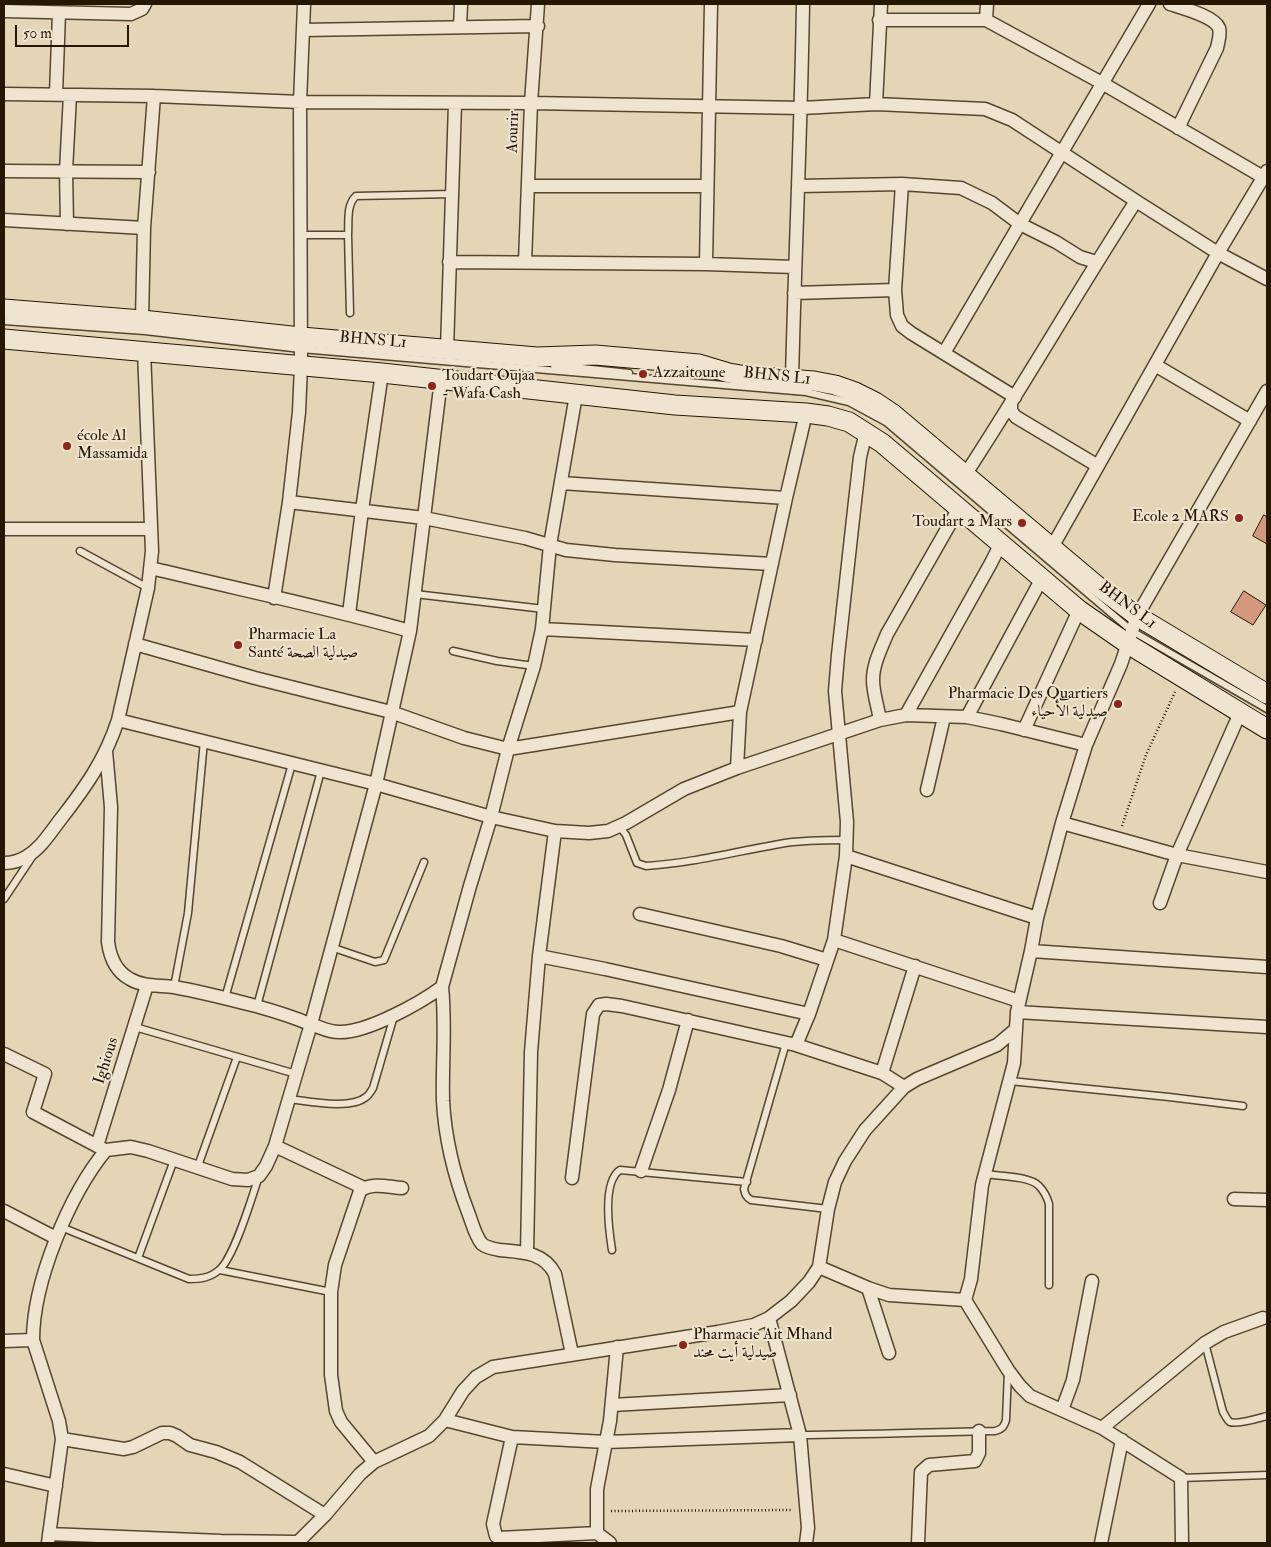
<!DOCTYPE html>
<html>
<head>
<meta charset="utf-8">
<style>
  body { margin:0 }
  #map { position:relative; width:1271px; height:1547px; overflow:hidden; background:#e5d5b7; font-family:"IM FELL Double Pica",serif }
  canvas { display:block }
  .frame { position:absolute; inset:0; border:5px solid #261703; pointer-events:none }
  .scale { position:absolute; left:15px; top:25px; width:114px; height:22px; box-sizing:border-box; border:2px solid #261703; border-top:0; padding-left:6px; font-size:15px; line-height:18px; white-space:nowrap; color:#261703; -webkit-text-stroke:4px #eee4d0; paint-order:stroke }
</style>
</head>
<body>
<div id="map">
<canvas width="1271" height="1547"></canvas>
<div class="frame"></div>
<div class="scale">50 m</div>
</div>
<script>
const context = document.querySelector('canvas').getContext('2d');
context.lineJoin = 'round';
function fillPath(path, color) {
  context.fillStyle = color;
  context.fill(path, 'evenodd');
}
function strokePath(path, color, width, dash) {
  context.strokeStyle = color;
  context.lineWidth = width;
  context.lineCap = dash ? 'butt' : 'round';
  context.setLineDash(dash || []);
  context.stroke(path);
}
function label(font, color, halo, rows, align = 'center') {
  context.font = font + ' "IM FELL Double Pica",Amiri,serif';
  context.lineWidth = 4;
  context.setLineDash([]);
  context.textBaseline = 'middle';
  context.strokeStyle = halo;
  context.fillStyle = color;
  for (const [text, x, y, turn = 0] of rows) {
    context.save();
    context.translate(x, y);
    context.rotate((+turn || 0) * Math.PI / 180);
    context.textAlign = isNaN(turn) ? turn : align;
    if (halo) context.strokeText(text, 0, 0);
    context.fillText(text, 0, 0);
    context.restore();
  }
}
const building = new Path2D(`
  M 1264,515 L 1267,517 L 1267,544 L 1253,536 Z
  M 1244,591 L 1266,605 L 1253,625 L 1231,612 Z`);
const path = new Path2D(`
  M 1122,826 L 1146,755 L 1175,692
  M 611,1511 L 793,1510`);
const lane = new Path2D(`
  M 301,235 L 348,235 L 350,313
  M 348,235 C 349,222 346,205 356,196 L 453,194
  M 4,321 L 145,331 L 301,349 L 806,392 L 849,402 L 886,422 L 1132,631 L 1267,709
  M 554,365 L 629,373
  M 80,551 L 148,588
  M 415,594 L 544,609
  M 453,651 L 497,661 L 534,666
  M 619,826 L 626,835 L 637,863 L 646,866 C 693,863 738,851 785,843 C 805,840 826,840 846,840
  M 4,899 L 32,857
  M 331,947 L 375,962 L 384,960 L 424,862
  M 174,987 L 188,913 L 204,741
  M 225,998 L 292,764
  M 257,1006 L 321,771
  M 135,1027 L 296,1074
  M 786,1043 L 744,1189 C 745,1194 746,1197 751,1200 L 828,1209
  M 1010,1081 L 1169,1097 L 1243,1106
  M 289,1099 C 308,1101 351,1110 366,1097 C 369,1095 371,1091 373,1088 L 394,1016
  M 198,1166 L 237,1057
  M 984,1174 C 998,1176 1030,1176 1039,1186 C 1044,1191 1047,1197 1049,1204 L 1049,1285
  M 61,1227 L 189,1279 C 200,1279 210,1278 219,1270 C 234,1258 252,1197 259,1176
  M 612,1250 C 609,1231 602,1182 620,1170 L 747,1182
  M 138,1258 L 174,1160
  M 220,1270 L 331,1292
  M 1205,1343 L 1223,1412 C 1225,1415 1227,1420 1230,1422 C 1237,1425 1259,1418 1267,1416
  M 800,1435 C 865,1435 930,1432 995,1431 C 1002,1429 1004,1427 1006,1420 L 1008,1371
  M 1181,1478 L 1267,1475`);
const street = new Path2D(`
  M 1170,4 C 1182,8 1214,16 1219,28 C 1221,35 1218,42 1217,48 L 1178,128
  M 4,11 L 131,14 L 142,9 L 145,4
  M 879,20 L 986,20 L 1102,83 L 1263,177
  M 986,20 L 987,4
  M 460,27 L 461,4
  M 303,30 L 538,26
  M 4,94 L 154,96 L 300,102 L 531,103 L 802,108 L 876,104 L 985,109 L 1012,120 L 1136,201 L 1218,253 L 1267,279
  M 56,94 L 59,13
  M 876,104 L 881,4
  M 4,171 L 149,172
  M 902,184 L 895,290 L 897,315 L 902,326 L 911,333 L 1015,397
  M 528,186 L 707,186
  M 799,186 L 902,184 L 961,188 L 992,203 L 1020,224 L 1056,242 L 1080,257 L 1096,262
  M 4,220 L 144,228
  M 67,224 L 66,171 L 70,95
  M 449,262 L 706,264 L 794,267
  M 525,262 L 531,103 L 538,4
  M 706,264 L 711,4
  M 794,293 L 895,290
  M 142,320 L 144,228 L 154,96
  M 447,349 L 455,104
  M 944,353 L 1149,4
  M 1155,365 L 1250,421
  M 792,379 C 795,254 801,129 803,4
  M 1011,404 L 1011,411 L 1016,417 L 1098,466
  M 965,475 C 1024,385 1077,292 1136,201
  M 561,483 L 786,498
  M 289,502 L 424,518 L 525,538 L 566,550 L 615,555 L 772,564
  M 4,529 L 151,529
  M 1051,549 L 1218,253 L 1267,171
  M 274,598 L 289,502 L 299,412 L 301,366 L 300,102 L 304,4
  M 349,614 L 362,510 L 382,373
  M 542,629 L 756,640
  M 410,631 L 441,380
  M 135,644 L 255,678 L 391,712 L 464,738 L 508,749 L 740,712
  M 906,715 L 991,563 L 1001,543
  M 967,717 L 1042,578
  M 118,720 L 376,784 L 491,817 L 555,831 L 589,833 L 608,831 L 626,823 L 684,789 L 737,768 L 880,720 L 906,715 L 967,717 L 1001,724 L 1086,745
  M 880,720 C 878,707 873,693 873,680 C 873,664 881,649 887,634 L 959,508
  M 1024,730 L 1079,610
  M 106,751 L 111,807 L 108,942 C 110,957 115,971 130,979 C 143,987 160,985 174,987 C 202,992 229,999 256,1006 C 274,1011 293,1017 310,1024 C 320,1027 328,1032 339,1032 C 367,1033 420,1003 442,987 L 470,886 L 491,817 L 508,749 L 534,666 L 542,629 L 550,545 L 576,395
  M 737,768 L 740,712 L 786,498 L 806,413
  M 927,790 L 944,717
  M 1062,823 L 1177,855 L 1267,872
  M 846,856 L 1037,918
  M 4,863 C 11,863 19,861 26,857 C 41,848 50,833 60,820 C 85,788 105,760 118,720 L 148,588 L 152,551 L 144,351
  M 1160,903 L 1177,855 L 1240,713
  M 640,914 L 781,946 L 827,960
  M 834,940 L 1019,1001
  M 1031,951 L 1267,967
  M 539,956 L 605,969 L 809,1014
  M 442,987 C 446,1025 442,1063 443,1101 C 445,1138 455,1178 468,1212 C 472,1222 475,1236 482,1244 C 487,1248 494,1249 500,1250 C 522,1252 544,1252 555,1274 L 572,1354
  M 1017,1012 L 1267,1027
  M 796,1045 L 809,1014 L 834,940 L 846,856 L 847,822 L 835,691 L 838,655 L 852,528 L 860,457 L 866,432
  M 4,1054 L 45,1074 L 33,1112 L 103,1149
  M 882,1073 L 915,966
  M 97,1146 L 147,985
  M 275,1146 L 364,1188
  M 641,1171 L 669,1090 L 688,1020
  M 572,1178 L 593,1014 L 599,1005 L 606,1004 L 622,1006 L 796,1045 L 882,1073 L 904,1087
  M 1234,1199 L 1267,1200
  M 4,1211 L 56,1238
  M 527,1253 L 531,1052 L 539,956 L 555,831
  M 819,1267 L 868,1288 L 889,1295 L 965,1300 L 1008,1370 L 1020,1386 L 1030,1396 L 1102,1428 L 1181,1478 L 1182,1543
  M 868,1288 L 889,1353
  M 965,1300 L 971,1279 L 982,1185 L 1014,1063 L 1016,1029
  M 769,1318 L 800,1435 L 808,1528 L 806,1543
  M 4,1341 L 33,1340
  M 612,1405 L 790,1395
  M 1062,1410 L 1073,1380 L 1092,1281
  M 445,1420 L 512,1437 L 606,1442 L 800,1435
  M 1102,1428 L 1205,1343 L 1224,1332 L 1263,1318
  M 512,1437 L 493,1524 L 496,1536 L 499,1538 L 597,1533
  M 62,1439 L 124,1449 L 133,1447 L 162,1433 L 170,1433 L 177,1436 L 190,1445 L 216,1452 L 240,1462 L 325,1515
  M 374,1462 L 341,1422 L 336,1411 L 331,1375 L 331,1292 L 335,1265 L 360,1191 C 371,1182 388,1187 402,1188
  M 4,1474 L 56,1486
  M 49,1534 L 221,1541 L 297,1542
  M 48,1543 L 62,1439 L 59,1421 L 33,1340 C 33,1282 69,1195 106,1150 L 131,1147 L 148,1151 L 232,1179 L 248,1180 L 259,1176 L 266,1166 L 275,1146 L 311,1024 L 376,784 L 410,631 C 325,607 237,589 151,568
  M 297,1543 L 325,1515 L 360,1474 L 374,1462 L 429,1436 L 445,1420 L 463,1391 L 476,1377 L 493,1367 L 718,1332 L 754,1325 L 769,1318 L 791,1301 L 809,1282 L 819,1267 L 828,1209 L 835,1182 L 845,1161 L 865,1130 L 904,1087 L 917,1079 L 997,1045 L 1016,1029 L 1017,1012 L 1031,951 L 1037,918 L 1062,823 L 1086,745 L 1121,664 L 1137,616 L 1267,391
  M 610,1543 L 597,1533 L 597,1489 L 610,1421 L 617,1347
  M 918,1543 L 921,1472 L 929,1465 L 975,1461 L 979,1453 L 979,1431
  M 1101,1543 L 1122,1440`);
const secondary = new Path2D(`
  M 4,309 L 142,320 L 301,337 L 537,357 L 595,355 L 699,364 L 729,373 L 747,376 L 814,381 L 835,385 L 855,392 L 875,402 L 893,414 L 1095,584 L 1137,616 L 1267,694
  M 4,339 L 382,373 L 675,405 L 806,413 L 828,416 L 849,422 L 882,443 L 1079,610 L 1128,644 L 1267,729`);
const markers = [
  [643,374,5,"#8f2418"],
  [432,386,5,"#8f2418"],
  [67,446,5,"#8f2418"],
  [1239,518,5,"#8f2418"],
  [1022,523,5,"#8f2418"],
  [238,645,5,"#8f2418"],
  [1118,704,5,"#8f2418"],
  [683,1345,5,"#8f2418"]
];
const streetNames = [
  ["Aourir",514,132,-88],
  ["BHNS L1",373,341,5],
  ["BHNS L1",777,377,6],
  ["BHNS L1",1127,606,37],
  ["Ighious",107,1061,-72]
];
const poiNames = [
  ["Azzaitoune",653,374],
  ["Toudart Oujaa",442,377],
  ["- Wafa Cash",442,395],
  ["école Al",77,437],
  ["Massamida",77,455],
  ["Ecole 2 MARS",1229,518,"right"],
  ["Toudart 2 Mars",1012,523,"right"],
  ["Pharmacie La",248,636],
  ["Santé صيدلية الصحة",248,654],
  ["Pharmacie Des Quartiers",1108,695,"right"],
  ["صيدلية الأحياء",1108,713,"right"],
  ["Pharmacie Ait Mhand",693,1336],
  ["صيدلية أيت محند",693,1354]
];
fillPath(building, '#d4987f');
strokePath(building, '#261703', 1);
strokePath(lane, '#564630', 9);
strokePath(street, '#564630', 15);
strokePath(secondary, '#261703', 21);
strokePath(path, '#261703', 2.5, [1, 2.5]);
strokePath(lane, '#eee4d0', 6);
strokePath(street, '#eee4d0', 12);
strokePath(secondary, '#eee4d0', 19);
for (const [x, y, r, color] of markers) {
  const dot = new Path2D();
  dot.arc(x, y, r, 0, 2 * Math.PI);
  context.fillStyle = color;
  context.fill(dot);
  strokePath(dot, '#eee4d0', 2);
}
label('16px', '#261703', '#eee4d0', streetNames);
label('16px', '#261703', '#eee4d0', poiNames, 'left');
</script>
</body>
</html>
